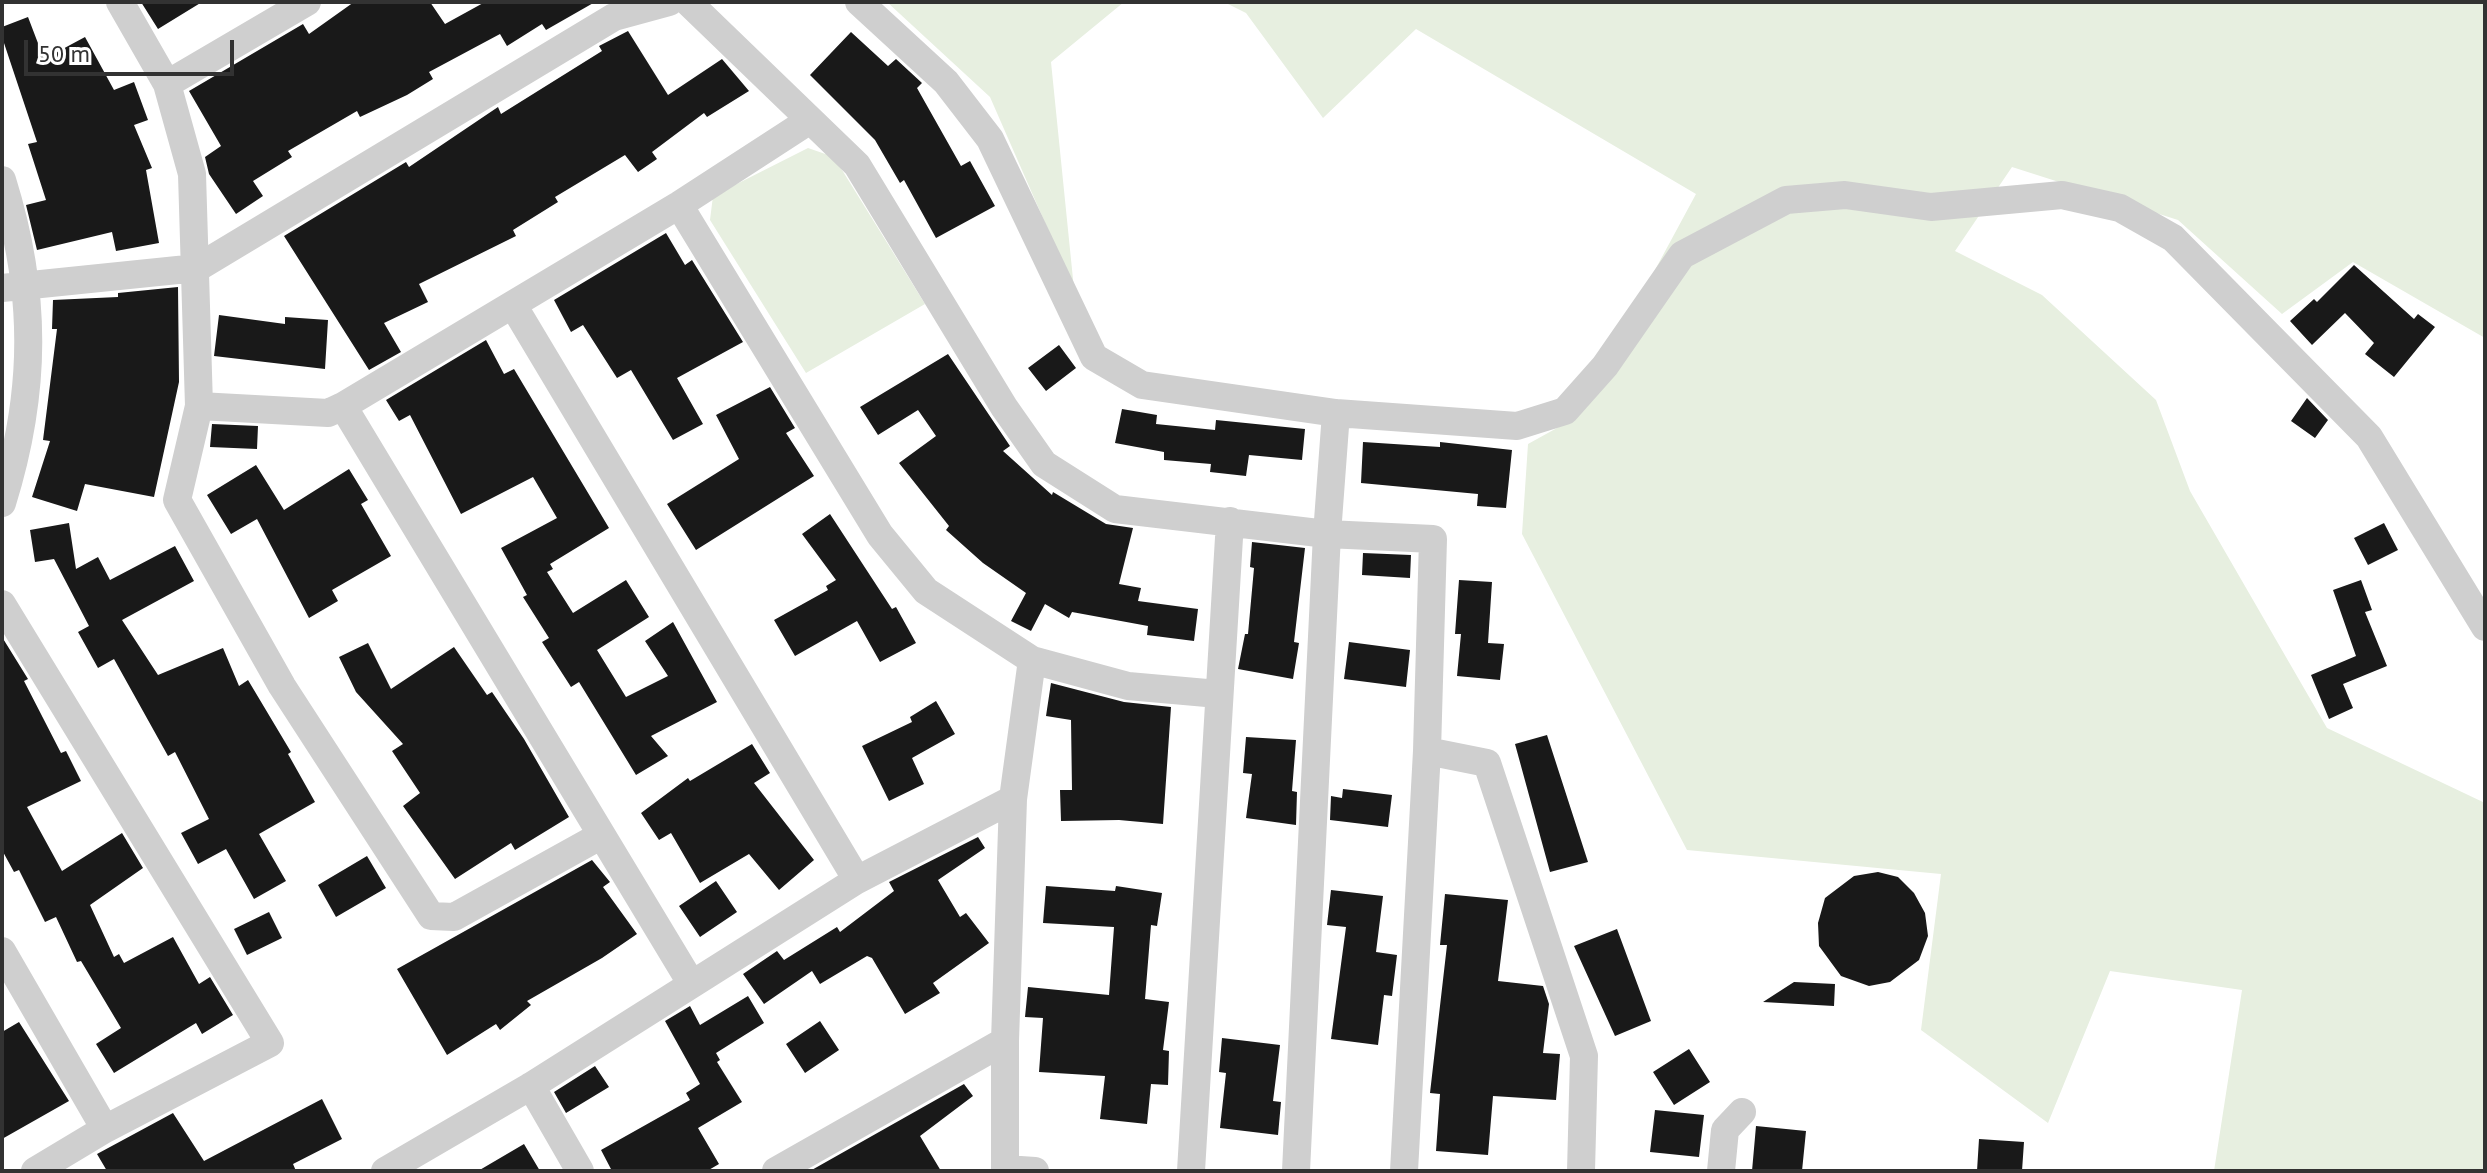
<!DOCTYPE html>
<html>
<head>
<meta charset="utf-8">
<style>
  body { margin:0 }
  #map { position:relative; width:2487px; height:1173px; overflow:hidden; background:#fff; font-family:"PT Sans",sans-serif }
  canvas { display:block }
  .frame { position:absolute; inset:0; border:4px solid #323232; pointer-events:none }
  .scale { position:absolute; left:24px; top:40px; width:210px; height:36px; box-sizing:border-box; border:4px solid #323232; border-top:0; padding-left:10px; font-size:24px; line-height:28px; white-space:nowrap; color:#323232; -webkit-text-stroke:6px #fff; paint-order:stroke }
</style>
</head>
<body>
<div id="map">
<canvas width="2487" height="1173"></canvas>
<div class="frame"></div>
<div class="scale">50 m</div>
</div>
<script>
const context = document.querySelector('canvas').getContext('2d');
context.lineJoin = 'round';
function fillPath(path, color) {
  context.fillStyle = color;
  context.fill(path, 'evenodd');
}
function strokePath(path, color, width, dash) {
  context.strokeStyle = color;
  context.lineWidth = width;
  context.lineCap = dash ? 'butt' : 'round';
  context.setLineDash(dash || []);
  context.stroke(path);
}
const green = new Path2D(`
  M 887,2 L 1124,2 L 1051,62 L 1074,289 L 990,97 Z
  M 1224,2 L 2485,2 L 2485,338 L 2353,262 L 2282,314 L 2178,220 L 2012,167 L 1955,251 L 2042,295 L 2156,400 L 2190,491 L 2327,728 L 2485,803 L 2485,1171 L 2214,1171 L 2242,990 L 2110,971 L 2048,1123 L 1921,1030 L 1941,874 L 1687,850 L 1522,534 L 1528,444 L 1575,418 L 1696,194 L 1416,29 L 1323,118 L 1246,13 Z
  M 808,148 L 834,157 L 925,304 L 806,373 L 710,220 L 713,196 Z`);
const building = new Path2D(`
  M 141,2 L 202,2 L 158,29 Z
  M 354,2 L 430,2 L 445,24 L 485,2 L 595,2 L 546,30 L 542,24 L 507,46 L 500,34 L 429,72 L 433,79 L 407,95 L 360,117 L 357,111 L 288,151 L 292,157 L 253,181 L 263,196 L 236,214 L 209,174 L 205,157 L 221,146 L 189,91 L 303,24 L 309,34 Z
  M 28,17 L 44,59 L 85,37 L 114,90 L 134,82 L 148,120 L 134,125 L 152,168 L 146,170 L 159,243 L 116,251 L 112,232 L 37,250 L 26,205 L 46,200 L 28,144 L 37,142 L 2,37 L 2,27 Z
  M 628,31 L 668,95 L 722,59 L 749,91 L 707,117 L 704,113 L 652,152 L 657,159 L 638,172 L 625,155 L 555,197 L 558,202 L 513,230 L 516,236 L 419,284 L 428,302 L 384,323 L 401,352 L 369,370 L 284,236 L 406,162 L 409,167 L 498,107 L 501,114 L 602,51 L 599,46 Z
  M 851,32 L 888,66 L 896,59 L 922,83 L 917,88 L 961,166 L 970,161 L 995,206 L 936,238 L 904,180 L 900,183 L 875,140 L 810,75 Z
  M 666,233 L 685,265 L 692,260 L 743,342 L 677,378 L 703,424 L 673,440 L 631,370 L 617,378 L 583,325 L 571,332 L 554,300 Z
  M 2354,265 L 2414,319 L 2418,314 L 2435,327 L 2394,377 L 2365,354 L 2374,343 L 2345,313 L 2312,345 L 2290,321 L 2314,299 L 2317,302 Z
  M 178,287 L 179,382 L 154,497 L 85,484 L 77,511 L 32,497 L 50,441 L 43,440 L 57,329 L 52,329 L 53,300 L 118,297 L 118,293 Z
  M 219,315 L 285,324 L 285,317 L 328,320 L 325,369 L 214,356 Z
  M 486,340 L 504,374 L 514,369 L 609,528 L 550,564 L 553,569 L 547,572 L 573,613 L 626,580 L 649,617 L 597,650 L 626,697 L 668,676 L 645,641 L 673,622 L 717,702 L 651,736 L 668,756 L 636,775 L 579,682 L 571,687 L 542,642 L 549,638 L 523,597 L 527,595 L 501,548 L 557,518 L 533,477 L 461,514 L 410,415 L 399,421 L 386,400 Z
  M 1059,345 L 1076,368 L 1046,391 L 1028,368 Z
  M 948,354 L 1010,446 L 1003,451 L 1052,495 L 1053,492 L 1106,524 L 1133,528 L 1119,584 L 1141,588 L 1138,601 L 1198,609 L 1194,641 L 1147,635 L 1148,626 L 1072,612 L 1069,618 L 1045,604 L 1031,631 L 1011,621 L 1026,593 L 983,563 L 946,530 L 949,526 L 899,463 L 936,436 L 918,410 L 878,435 L 860,407 Z
  M 770,387 L 795,428 L 786,433 L 814,476 L 696,550 L 667,504 L 739,459 L 716,415 Z
  M 2307,398 L 2328,420 L 2315,438 L 2291,421 Z
  M 1122,409 L 1157,415 L 1156,424 L 1215,430 L 1216,420 L 1305,429 L 1302,460 L 1249,455 L 1246,476 L 1210,472 L 1211,464 L 1164,460 L 1164,452 L 1115,443 Z
  M 212,424 L 258,426 L 257,449 L 210,447 Z
  M 1363,442 L 1440,447 L 1440,442 L 1512,450 L 1506,508 L 1477,506 L 1478,494 L 1361,483 Z
  M 256,465 L 284,510 L 349,469 L 368,500 L 361,504 L 391,556 L 332,590 L 338,601 L 309,618 L 257,519 L 231,534 L 207,495 Z
  M 830,514 L 892,609 L 896,607 L 916,643 L 880,662 L 857,621 L 795,656 L 774,620 L 828,590 L 826,586 L 836,580 L 802,534 Z
  M 69,523 L 76,569 L 98,557 L 110,580 L 175,546 L 194,581 L 122,620 L 158,675 L 223,648 L 239,686 L 248,680 L 291,752 L 288,754 L 315,802 L 259,834 L 286,881 L 254,899 L 226,849 L 198,864 L 181,833 L 209,819 L 175,752 L 168,756 L 114,659 L 98,668 L 78,632 L 89,626 L 54,559 L 35,562 L 30,530 Z
  M 2384,523 L 2398,550 L 2368,565 L 2354,538 Z
  M 1252,542 L 1305,548 L 1294,642 L 1299,643 L 1293,679 L 1238,669 L 1245,634 L 1248,634 L 1254,568 L 1250,567 Z
  M 1363,553 L 1411,555 L 1410,578 L 1362,575 Z
  M 1459,580 L 1492,582 L 1488,643 L 1504,644 L 1500,680 L 1457,676 L 1461,634 L 1455,634 Z
  M 2361,580 L 2372,610 L 2365,612 L 2387,666 L 2343,684 L 2353,708 L 2329,719 L 2311,675 L 2356,656 L 2333,590 Z
  M 2,637 L 28,679 L 24,681 L 61,753 L 66,751 L 81,781 L 27,807 L 62,871 L 122,833 L 143,868 L 90,905 L 114,957 L 119,954 L 124,963 L 173,937 L 199,984 L 210,977 L 233,1015 L 202,1034 L 196,1023 L 114,1073 L 96,1044 L 121,1028 L 81,961 L 77,962 L 56,917 L 45,922 L 19,870 L 14,872 L 2,850 Z
  M 1349,642 L 1410,650 L 1406,687 L 1344,679 Z
  M 368,643 L 391,689 L 454,647 L 487,695 L 492,692 L 524,739 L 569,817 L 515,850 L 511,843 L 455,879 L 403,806 L 420,793 L 392,751 L 403,744 L 356,692 L 339,657 Z
  M 1051,683 L 1124,702 L 1171,707 L 1163,824 L 1119,820 L 1061,821 L 1060,790 L 1072,790 L 1071,720 L 1046,716 Z
  M 936,701 L 955,734 L 912,758 L 924,784 L 889,801 L 862,746 L 912,722 L 910,717 Z
  M 1547,735 L 1588,862 L 1550,872 L 1515,744 Z
  M 1246,737 L 1296,740 L 1292,791 L 1297,792 L 1296,825 L 1246,818 L 1252,774 L 1243,773 Z
  M 752,744 L 770,773 L 754,783 L 814,860 L 779,890 L 749,854 L 700,883 L 671,833 L 659,840 L 641,813 L 688,778 L 690,781 Z
  M 1343,789 L 1392,795 L 1388,827 L 1330,820 L 1331,796 L 1342,798 Z
  M 978,837 L 985,848 L 938,880 L 960,917 L 966,913 L 989,943 L 933,983 L 940,993 L 905,1014 L 872,958 L 867,956 L 820,984 L 812,971 L 764,1004 L 743,974 L 777,951 L 784,960 L 837,927 L 840,932 L 894,891 L 889,882 Z
  M 367,856 L 386,888 L 336,917 L 318,885 Z
  M 592,860 L 610,882 L 603,887 L 637,934 L 602,958 L 527,1001 L 531,1005 L 500,1030 L 496,1024 L 447,1055 L 397,969 Z
  M 1878,872 L 1898,877 L 1914,893 L 1925,913 L 1928,936 L 1919,960 L 1890,982 L 1869,986 L 1841,976 L 1819,946 L 1818,923 L 1825,898 L 1854,876 Z
  M 716,881 L 737,912 L 700,937 L 679,906 Z
  M 1046,886 L 1115,891 L 1116,886 L 1162,893 L 1157,926 L 1151,925 L 1145,999 L 1169,1002 L 1163,1050 L 1169,1051 L 1168,1085 L 1151,1084 L 1147,1124 L 1100,1119 L 1105,1076 L 1039,1072 L 1043,1018 L 1025,1017 L 1028,987 L 1109,995 L 1114,927 L 1043,923 Z
  M 1331,890 L 1383,896 L 1376,952 L 1397,955 L 1392,996 L 1384,995 L 1378,1045 L 1331,1039 L 1346,927 L 1327,925 Z
  M 1445,894 L 1508,900 L 1498,981 L 1543,986 L 1549,1004 L 1543,1053 L 1560,1054 L 1556,1100 L 1493,1096 L 1488,1155 L 1436,1151 L 1440,1094 L 1430,1093 L 1447,945 L 1440,945 Z
  M 269,912 L 282,938 L 247,955 L 234,929 Z
  M 1617,929 L 1651,1021 L 1615,1036 L 1574,946 Z
  M 1794,982 L 1835,984 L 1834,1006 L 1763,1002 Z
  M 748,996 L 764,1023 L 716,1053 L 720,1060 L 717,1062 L 742,1102 L 698,1128 L 719,1164 L 707,1171 L 612,1171 L 601,1150 L 690,1100 L 686,1093 L 700,1084 L 665,1021 L 690,1006 L 700,1025 Z
  M 820,1021 L 839,1050 L 805,1073 L 786,1044 Z
  M 19,1022 L 69,1101 L 2,1139 L 2,1032 Z
  M 1222,1038 L 1280,1045 L 1273,1101 L 1281,1102 L 1278,1135 L 1220,1128 L 1226,1073 L 1219,1072 Z
  M 1689,1049 L 1710,1082 L 1674,1105 L 1653,1072 Z
  M 595,1066 L 609,1087 L 566,1113 L 554,1092 Z
  M 964,1084 L 973,1096 L 920,1136 L 941,1171 L 810,1171 Z
  M 322,1099 L 342,1139 L 293,1164 L 296,1171 L 107,1171 L 97,1154 L 173,1113 L 204,1161 Z
  M 1655,1110 L 1704,1115 L 1699,1157 L 1650,1152 Z
  M 1756,1126 L 1806,1131 L 1802,1171 L 1752,1171 Z
  M 1979,1139 L 2024,1142 L 2022,1171 L 1977,1171 Z
  M 524,1144 L 540,1171 L 478,1171 Z`);
const street = new Path2D(`
  M 120,2 L 167,84 L 192,174 L 199,406 L 177,500 L 282,686 L 431,916 L 454,917 L 600,836
  M 688,2 L 857,165 L 1004,407 L 1044,464 L 1115,509 L 1327,534 L 1433,539 L 1427,751 L 1404,1171
  M 859,2 L 946,82 L 990,139 L 1094,357 L 1142,385 L 1336,413 L 1517,426 L 1565,411 L 1605,366 L 1682,255 L 1786,200 L 1845,195 L 1931,207 L 2062,195 L 2120,208 L 2173,238 L 2369,437 L 2485,627
  M 167,84 L 307,2
  M 2,180 C 37,292 37,391 2,503
  M 679,205 L 880,535 L 926,591 L 1032,660 L 1128,686 L 1218,694
  M 2,288 L 197,268 L 614,17 L 669,2
  M 513,305 L 857,880
  M 199,406 L 328,413 L 343,406 L 679,205 L 810,120
  M 343,406 L 691,983
  M 2,604 L 270,1043 L 105,1129 L 35,1171
  M 1427,751 L 1487,763 L 1584,1056 L 1581,1171
  M 2,951 L 105,1129
  M 531,1086 L 580,1171
  M 1005,1169 L 1035,1171
  M 385,1171 L 531,1086 L 857,880 L 1013,799
  M 776,1171 L 1005,1041
  M 1005,1171 L 1005,1041 L 1013,799 L 1032,660
  M 1191,1171 L 1230,521
  M 1296,1171 L 1327,534 L 1336,413
  M 1721,1171 L 1725,1130 L 1742,1112`);
fillPath(green, '#e7efe0');
fillPath(building, '#191919');
strokePath(street, '#cfcfcf', 28);
</script>
</body>
</html>
